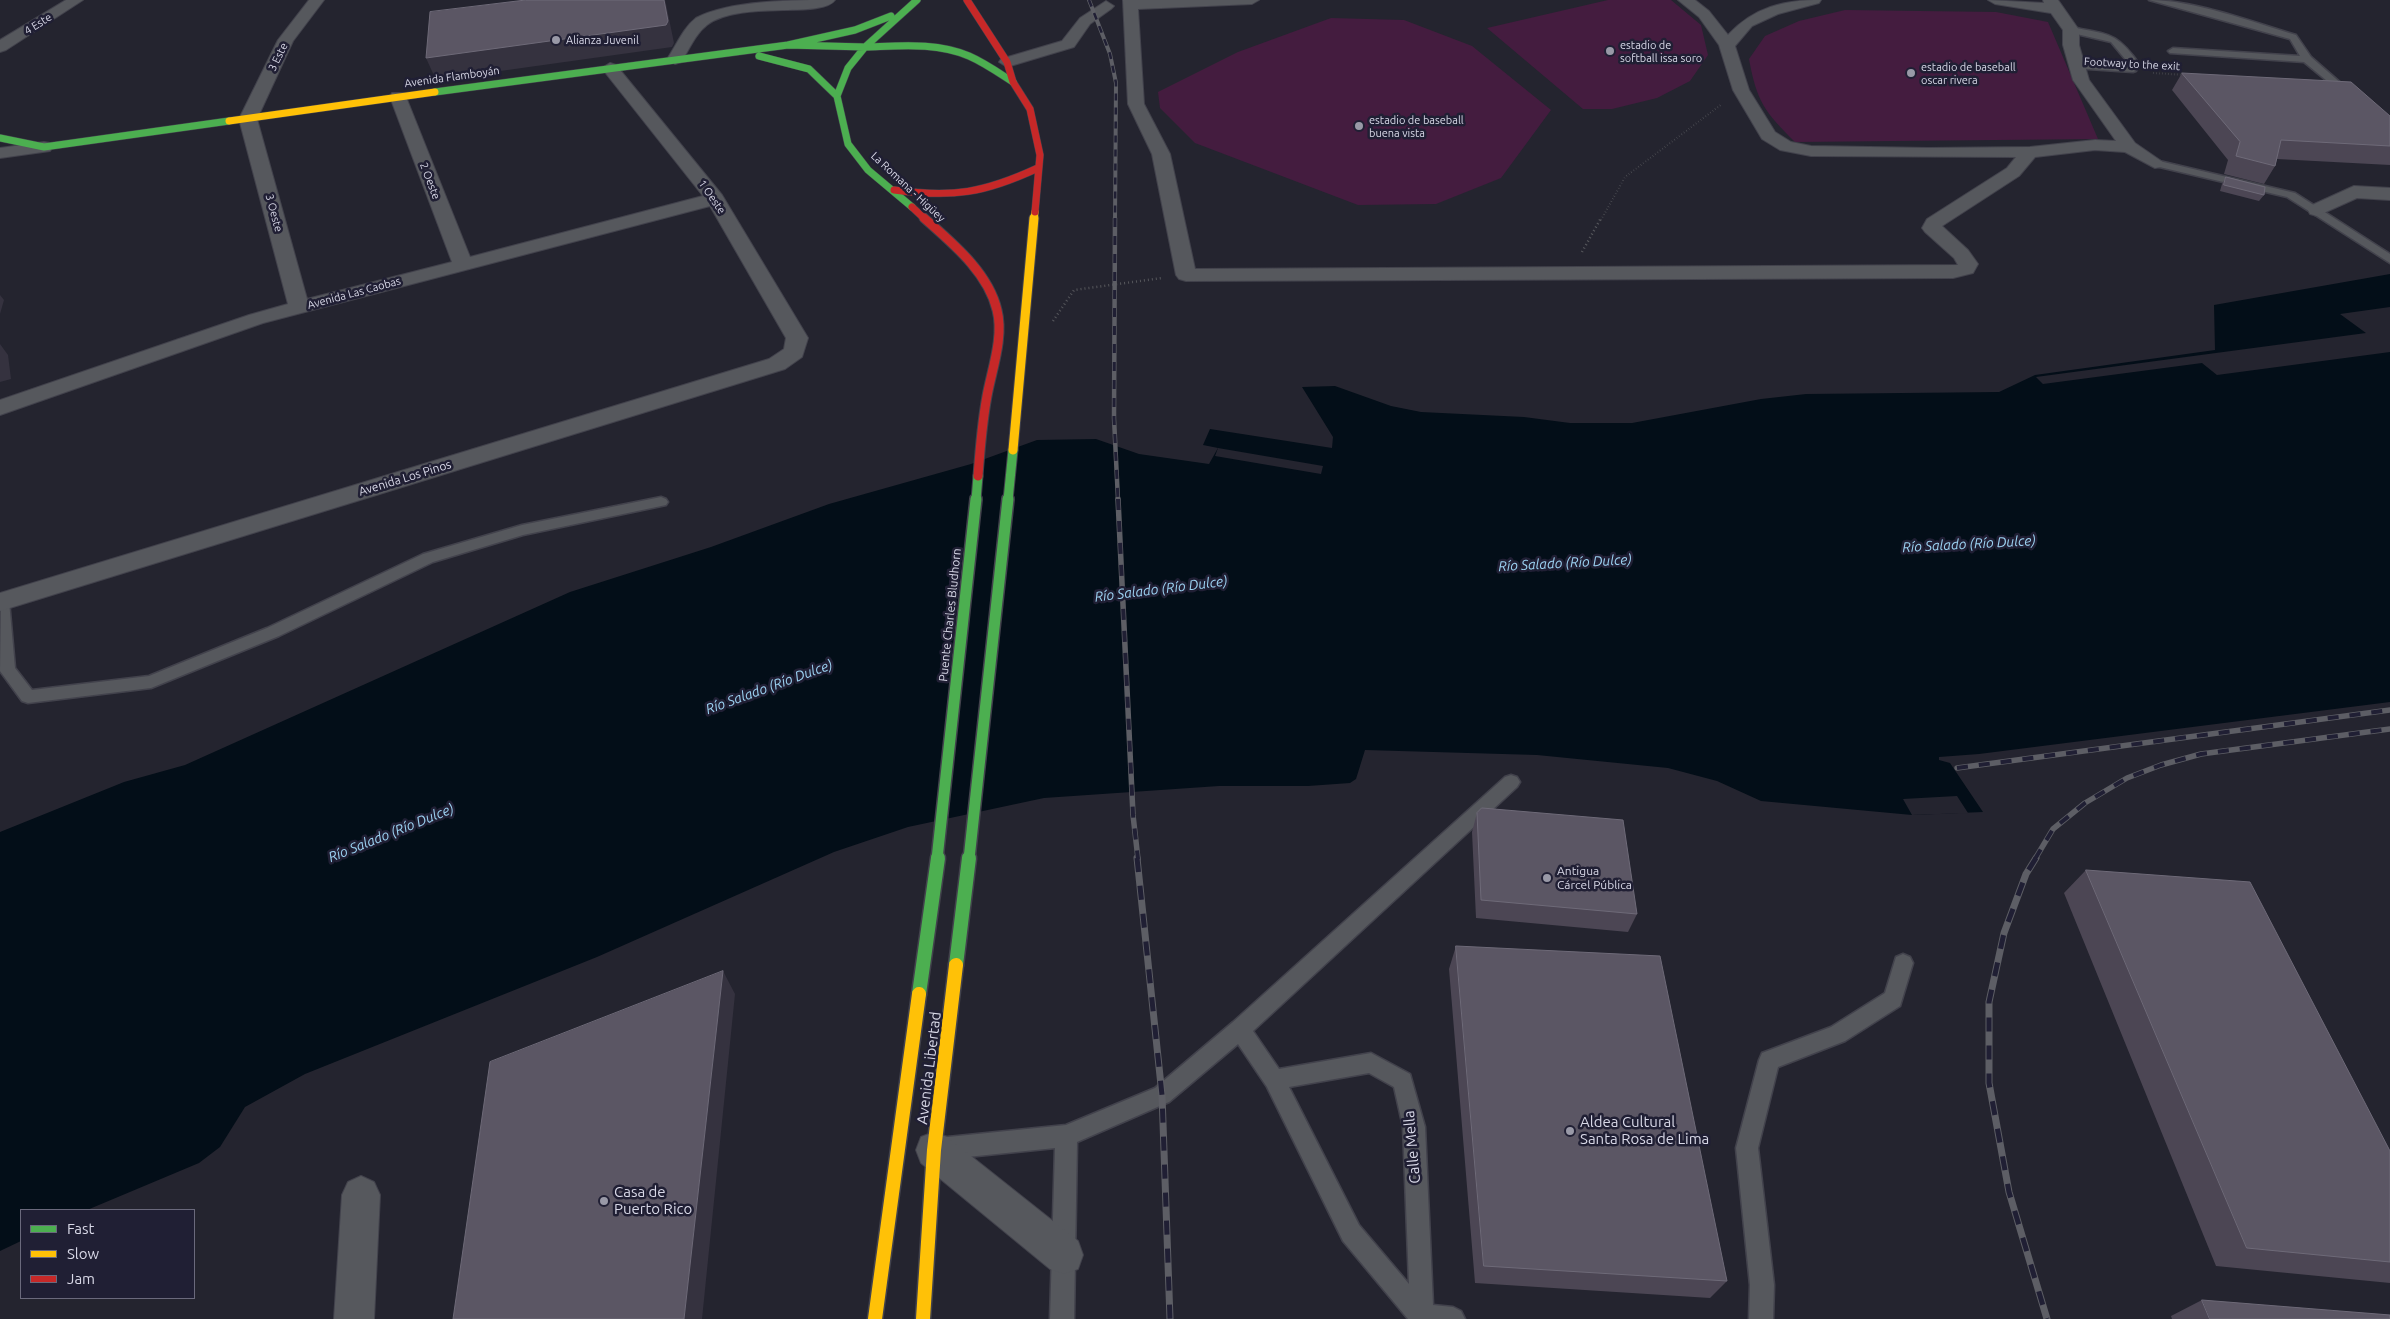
<!DOCTYPE html>
<html>
<head>
<meta charset="utf-8">
<style>
  body { margin:0 }
  #map { position:relative; width:2390px; height:1319px; overflow:hidden; background:#24242f; font-family:Ubuntu,sans-serif }
  canvas { display:block }
  .legend { position:absolute; left:20px; top:1209px; width:175px; height:90px; box-sizing:border-box; background:#201f34; border:1px solid #6a697c; margin:0; padding:6px 9px; list-style:none; font-size:15px; color:#d8d8e7 }
  .legend li { display:flex; align-items:center; gap:10px; height:25px }
  .legend b { width:25px; border:1px solid #6a697c }
</style>
</head>
<body>
<div id="map">
<canvas width="2390" height="1319"></canvas>
<ul class="legend">
<li><b style="height:6px;background:#4caf50"></b>Fast</li>
<li><b style="height:6px;background:#ffc107"></b>Slow</li>
<li><b style="height:6px;background:#c62828"></b>Jam</li>
</ul>
</div>
<script>
const context = document.querySelector('canvas').getContext('2d');
context.lineJoin = 'round';
function fillPath(path, color) {
  context.fillStyle = color;
  context.fill(path, 'evenodd');
}
function strokePath(path, color, width, dash) {
  context.strokeStyle = color;
  context.lineWidth = width;
  context.lineCap = dash ? 'butt' : 'round';
  context.setLineDash(dash || []);
  context.stroke(path);
}
function label(font, color, halo, rows, align = 'center') {
  context.font = font + ' Ubuntu,sans-serif';
  context.lineWidth = 5;
  context.setLineDash([]);
  context.textBaseline = 'middle';
  context.strokeStyle = halo;
  context.fillStyle = color;
  for (const [text, x, y, turn = 0] of rows) {
    context.save();
    context.translate(x, y);
    context.rotate((+turn || 0) * Math.PI / 180);
    context.textAlign = isNaN(turn) ? turn : align;
    if (halo) context.strokeText(text, 0, 0);
    context.fillText(text, 0, 0);
    context.restore();
  }
}
const green = new Path2D(`
  M 1608,0 L 1671,0 L 1701,25 L 1708,55 L 1690,81 L 1657,98 L 1612,109 L 1583,109 L 1487,28 Z
  M 1845,10 L 1996,12 L 2048,22 L 2098,139 L 1795,142 C 1764,111 1757,102 1749,59 L 1765,36 L 1799,21 Z
  M 1331,18 L 1404,20 L 1472,46 L 1551,110 L 1501,178 L 1436,204 L 1358,205 L 1195,143 L 1160,108 L 1158,92 L 1238,52 Z`);
const water = new Path2D(`
  M 2390,274 L 2390,702 L 1979,754 L 1939,757 L 1939,760 L 1950,763 L 1983,812 L 1912,815 L 1761,801 L 1717,781 L 1668,768 L 1537,755 L 1365,750 L 1356,779 L 1350,783 L 1308,786 L 1219,786 L 1044,798 L 908,827 L 834,852 L 597,957 L 305,1074 L 245,1107 L 220,1147 L 199,1163 L 87,1210 L 21,1210 L 21,1241 L 0,1251 L 0,832 L 124,782 L 185,765 L 570,592 L 711,547 L 829,504 L 971,464 L 1037,440 L 1096,439 L 1139,454 L 1209,464 L 1218,448 L 1203,445 L 1210,429 L 1332,448 L 1333,437 L 1302,387 L 1335,386 L 1391,406 L 1421,412 L 1524,417 L 1570,423 L 1632,423 L 1761,399 L 1806,394 L 1999,392 L 2035,375 L 2215,350 L 2214,305 Z`);
const pier = new Path2D(`
  M 2390,307 L 2390,352 L 2217,375 L 2202,363 L 2043,384 L 2036,377 L 2366,333 L 2340,314 Z
  M 1218,448 L 1323,466 L 1321,474 L 1215,456 Z
  M 1957,796 L 1968,813 L 1912,815 L 1903,799 Z`);
const pathFar1 = new Path2D(`
  M 2153,73 L 2184,75
  M 1601,220 L 1625,177 L 1722,104`);
const path = new Path2D(`
  M 1582,252 L 1601,218
  M 1053,321 L 1074,290 L 1162,278`);
const lane = new Path2D(`
  M 2149,0 C 2194,0 2252,22 2296,35 L 2311,57 L 2351,92 L 2343,94 L 2304,62 L 2170,53 L 2168,51 L 2173,48 L 2300,56 L 2290,39 Z
  M 2071,27 C 2109,35 2116,31 2140,65 L 2136,71 L 2133,72 L 2074,68 L 2074,64 L 2077,63 L 2130,65 L 2111,42 L 2068,32 L 2068,28 Z
  M 2155,160 L 2295,193 L 2390,254 L 2390,263 L 2287,197 L 2151,165 L 2150,163 Z
  M 661,497 L 666,499 L 668,502 L 666,505 L 523,535 L 433,562 L 279,636 L 151,688 L 28,703 L 22,701 L 0,671 L 1,595 L 7,597 L 9,601 L 15,668 L 32,690 L 149,676 L 267,628 L 423,554 L 522,525 Z
  M 1511,775 L 1517,777 L 1520,782 L 1517,787 L 1253,1031 L 1279,1069 L 1371,1053 L 1410,1074 L 1425,1127 L 1433,1305 L 1453,1307 L 1461,1311 L 1465,1319 L 1408,1319 L 1343,1241 L 1267,1087 L 1238,1044 L 1169,1102 L 1077,1142 L 1074,1319 L 1050,1319 L 1055,1148 L 938,1160 L 930,1157 L 927,1149 L 930,1141 L 938,1138 L 1066,1125 L 1155,1088 L 1233,1022 L 1505,777 ZM 1369,1073 L 1394,1087 L 1403,1127 L 1409,1284 L 1359,1225 L 1289,1087 Z
  M 1903,954 L 1910,957 L 1913,963 L 1900,1006 L 1845,1041 L 1778,1067 L 1758,1148 L 1774,1285 L 1773,1319 L 1749,1319 L 1750,1285 L 1736,1148 L 1759,1060 L 1762,1053 L 1831,1027 L 1885,993 L 1896,957 Z`);
const street = new Path2D(`
  M 66,0 L 83,0 L 6,50 L 0,52 L 0,40 Z
  M 309,0 L 324,0 L 293,41 L 257,119 L 307,299 L 452,262 L 390,97 L 392,93 L 404,93 L 406,97 L 470,257 L 703,196 L 604,71 L 602,68 L 610,63 L 616,65 L 722,195 L 808,338 L 802,357 L 785,369 L 0,611 L 0,593 L 769,359 L 784,349 L 786,338 L 710,206 L 263,323 L 0,415 L 0,400 L 249,315 L 288,304 L 239,119 L 278,40 Z
  M 835,0 C 822,19 740,0 707,25 C 695,34 689,50 681,62 L 675,64 L 667,59 C 676,46 683,28 696,18 C 730,0 795,0 835,0 Z
  M 1123,0 L 1259,0 L 1252,4 L 1138,9 L 1144,104 L 1170,154 L 1195,269 L 1958,265 L 1954,258 L 1925,232 L 1922,228 L 1927,219 L 2007,168 L 2016,157 L 1811,156 L 1780,150 L 1762,139 L 1733,90 L 1719,45 L 1699,17 L 1678,0 L 1695,0 L 1709,11 L 1728,35 C 1754,7 1784,0 1821,0 L 1819,3 L 1778,14 L 1752,26 L 1735,46 L 1749,90 L 1775,132 L 1791,142 L 1811,146 L 1928,148 L 2030,147 L 2095,140 L 2116,141 L 2073,80 L 2063,45 L 2063,30 L 2051,13 L 1995,4 L 1988,0 L 2044,3 L 2043,0 L 2058,0 L 2079,30 L 2079,45 L 2089,80 L 2135,143 L 2164,163 L 2161,167 L 2155,168 L 2125,152 L 2095,150 L 2035,157 L 2019,176 L 1942,226 L 1968,250 L 1978,264 L 1973,273 L 1953,278 L 1186,281 L 1179,279 L 1176,275 L 1152,154 L 1128,104 Z
  M 1106,1 L 1114,6 L 1111,9 L 1090,24 L 1074,47 L 1007,67 L 999,62 L 1001,59 L 1062,41 L 1080,18 Z
  M 44,142 L 50,143 L 53,147 L 50,151 L 0,158 L 0,148 Z
  M 2354,186 L 2390,188 L 2390,200 L 2357,198 L 2317,216 L 2310,214 L 2308,210 L 2310,206 Z
  M 934,1132 L 947,1137 L 1078,1241 L 1083,1255 L 1078,1269 L 1064,1274 L 1050,1269 L 921,1163 L 916,1150 L 921,1137 Z
  M 361,1176 L 374,1182 L 380,1195 L 374,1319 L 334,1319 L 342,1195 L 348,1182 Z`);
const fastFar3 = new Path2D(`
  M 788,45 L 855,30 L 891,16
  M 865,47 C 900,46 936,42 969,56 C 985,63 999,73 1013,82
  M 759,56 L 809,69 L 837,96
  M 435,92 L 788,45 L 865,47
  M 0,138 L 44,147 L 229,121
  M 912,207 L 868,170 L 848,144 L 837,96 L 848,68 L 865,47 L 917,0`);
const fastFar2 = new Path2D(`
  M 976,500 L 978,476
  M 1008,500 L 1013,450`);
const fastFar1 = new Path2D(`
  M 937,859 L 976,499
  M 969,859 L 1008,499`);
const fast = new Path2D(`
  M 956,965 L 969,858
  M 919,994 L 938,858`);
const slowFar2 = new Path2D(`
  M 229,121 L 435,92
  M 1034,220 L 1035,212`);
const slowFar1 = new Path2D(`
  M 1013,450 L 1034,218`);
const slow = new Path2D(`
  M 875,1319 L 919,994
  M 923,1319 L 934,1150 L 956,965`);
const jamFar1 = new Path2D(`
  M 967,0 L 1007,62 L 1013,82 L 1030,109 L 1040,155 L 1035,212
  M 894,190 C 953,198 984,193 1038,168
  M 912,207 L 926,220`);
const jam = new Path2D(`
  M 924,218 C 952,243 988,272 997,310 C 1004,337 992,369 987,396 C 982,423 980,449 978,476`);
const railFar3 = new Path2D(`
  M 1089,0 L 1110,54 L 1116,83 L 1115,220`);
const railFar2 = new Path2D(`
  M 1115,218 L 1114,418 L 1118,500`);
const railFar1 = new Path2D(`
  M 1118,499 L 1133,815 L 1138,859
  M 1957,768 L 2390,710
  M 2035,859 L 2053,829 L 2085,803 L 2127,778 L 2161,765 L 2201,754 L 2390,729`);
const rail = new Path2D(`
  M 1137,858 L 1162,1095 L 1170,1319
  M 2036,858 L 2026,874 L 2004,933 L 1989,1002 L 1989,1083 L 2009,1192 L 2047,1319`);
const wall = new Path2D(`
  M 2182,73 L 2390,116 L 2390,165 L 2277,159 L 2275,166 L 2264,184 L 2224,174 L 2228,160 L 2172,90 Z
  M 2226,177 L 2264,195 L 2259,201 L 2220,191 L 2222,184 Z
  M 1477,813 L 1637,914 L 1628,932 L 1476,918 L 1472,832 Z
  M 2086,870 L 2390,1151 L 2390,1283 L 2216,1266 L 2064,893 Z
  M 1456,946 L 1727,1281 L 1710,1298 L 1475,1283 L 1449,969 Z
  M 2202,1300 L 2210,1319 L 2172,1319 L 2171,1316 Z`);
const shadedWall = new Path2D(`
  M 664,0 L 665,0 L 666,4 L 674,43 L 672,47 L 436,80 L 426,58 Z
  M 0,295 L 4,300 L 0,314 Z
  M 0,344 L 8,355 L 11,379 L 0,382 Z
  M 723,971 L 735,994 L 702,1319 L 684,1319 Z`);
const building = new Path2D(`
  M 526,0 L 664,0 L 668,21 L 666,25 L 426,58 L 430,12 Z
  M 2182,73 L 2351,82 L 2390,116 L 2390,146 L 2281,140 L 2275,166 L 2236,156 L 2240,142 Z
  M 2226,177 L 2265,187 L 2264,195 L 2224,185 Z
  M 1482,808 L 1623,820 L 1637,914 L 1481,900 L 1477,813 Z
  M 2086,870 L 2250,882 L 2390,1151 L 2390,1262 L 2247,1248 Z
  M 1456,946 L 1660,956 L 1727,1281 L 1484,1266 Z
  M 723,971 L 684,1319 L 453,1319 L 490,1062 Z
  M 2202,1300 L 2390,1315 L 2390,1319 L 2210,1319 Z`);
const markers = [
  [556,40,5,"#9999a7"],
  [1610,51,5,"#9999a7"],
  [1911,73,5,"#9999a7"],
  [1359,126,5,"#9999a7"],
  [1547,878,5,"#9999a7"],
  [1570,1131,5,"#9999a7"],
  [604,1201,5,"#9999a7"]
];
const farStreetnames = [
  ["4 Este",38,24,-32],
  ["3 Este",278,57,-64],
  ["Footway to the exit",2132,64,3],
  ["Avenida Flamboyán",452,77,-8],
  ["2 Oeste",430,181,69],
  ["La Romana - Higüey",908,187,43],
  ["1 Oeste",712,197,55],
  ["3 Oeste",274,213,75],
  ["Avenida Las Caobas",354,293,-15]
];
const farPoinames = [
  ["Alianza Juvenil",566,40],
  ["estadio de",1620,45],
  ["softball issa soro",1620,58],
  ["estadio de baseball",1921,67],
  ["oscar rivera",1921,80],
  ["estadio de baseball",1369,120],
  ["buena vista",1369,133]
];
const streetNames = [
  ["Avenida Los Pinos",405,478,-17],
  ["Puente Charles Bludhorn",950,615,-84]
];
const poiNames = [
  ["Antigua",1557,871],
  ["Cárcel Pública",1557,885]
];
const waterNames = [
  ["Río Salado (Río Dulce)",1969,544,-3],
  ["Río Salado (Río Dulce)",1565,563,-3],
  ["Río Salado (Río Dulce)",1161,589,-7],
  ["Río Salado (Río Dulce)",769,687,-20],
  ["Río Salado (Río Dulce)",391,833,-22]
];
const nearStreetnames = [
  ["Avenida Libertad",929,1068,-83],
  ["Calle Mella",1412,1147,-95]
];
const nearPoinames = [
  ["Aldea Cultural",1580,1122],
  ["Santa Rosa de Lima",1580,1139],
  ["Casa de",614,1192],
  ["Puerto Rico",614,1209]
];
fillPath(green, '#441c3f');
fillPath(water, '#030e18');
fillPath(pier, '#24242f');
strokePath(lane, '#42424c', 3);
strokePath(street, '#42424c', 2);
strokePath(fastFar3, '#42424c', 8);
strokePath(fastFar2, '#42424c', 11);
strokePath(fastFar1, '#42424c', 14);
strokePath(fast, '#42424c', 17);
strokePath(slowFar2, '#42424c', 8);
strokePath(slowFar1, '#42424c', 11);
strokePath(slow, '#42424c', 17);
strokePath(jamFar1, '#42424c', 8);
strokePath(jam, '#42424c', 11);
strokePath(pathFar1, '#56575c', 2, [0.5, 2.5]);
strokePath(path, '#56575c', 2.5, [1, 3]);
fillPath(lane, '#56585d');
fillPath(street, '#56585d');
strokePath(fastFar3, '#4caf50', 7);
strokePath(fastFar2, '#4caf50', 9);
strokePath(fastFar1, '#4caf50', 11);
strokePath(fast, '#4caf50', 14);
strokePath(slowFar2, '#ffc107', 7);
strokePath(slowFar1, '#ffc107', 9);
strokePath(slow, '#ffc107', 14);
strokePath(jamFar1, '#c62828', 7);
strokePath(jam, '#c62828', 9);
strokePath(railFar3, '#5d5e65', 4);
strokePath(railFar2, '#5d5e65', 4.5);
strokePath(railFar1, '#5d5e65', 5.5);
strokePath(rail, '#5d5e65', 7);
strokePath(railFar3, '#201f34', 2.5, [7]);
strokePath(railFar2, '#201f34', 3, [9]);
strokePath(railFar1, '#201f34', 4, [11]);
strokePath(rail, '#201f34', 5, [14]);
fillPath(wall, '#4c4654');
fillPath(shadedWall, '#35323f');
fillPath(building, '#5b5664');
strokePath(building, '#6e6a78', 1);
for (const [x, y, r, color] of markers) {
  const dot = new Path2D();
  dot.arc(x, y, r, 0, 2 * Math.PI);
  context.fillStyle = color;
  context.fill(dot);
  strokePath(dot, '#201f34', 2);
}
label('11px', '#d8d8e7', '#201f34', farStreetnames);
label('11px', '#d8d8e7', '#201f34', farPoinames, 'left');
label('12px', '#d8d8e7', '#201f34', streetNames);
label('12px', '#d8d8e7', '#201f34', poiNames, 'left');
label('italic 14px', '#9cd2f2', '#201f34', waterNames);
label('15px', '#d8d8e7', '#201f34', nearStreetnames);
label('15px', '#d8d8e7', '#201f34', nearPoinames, 'left');
</script>
</body>
</html>
